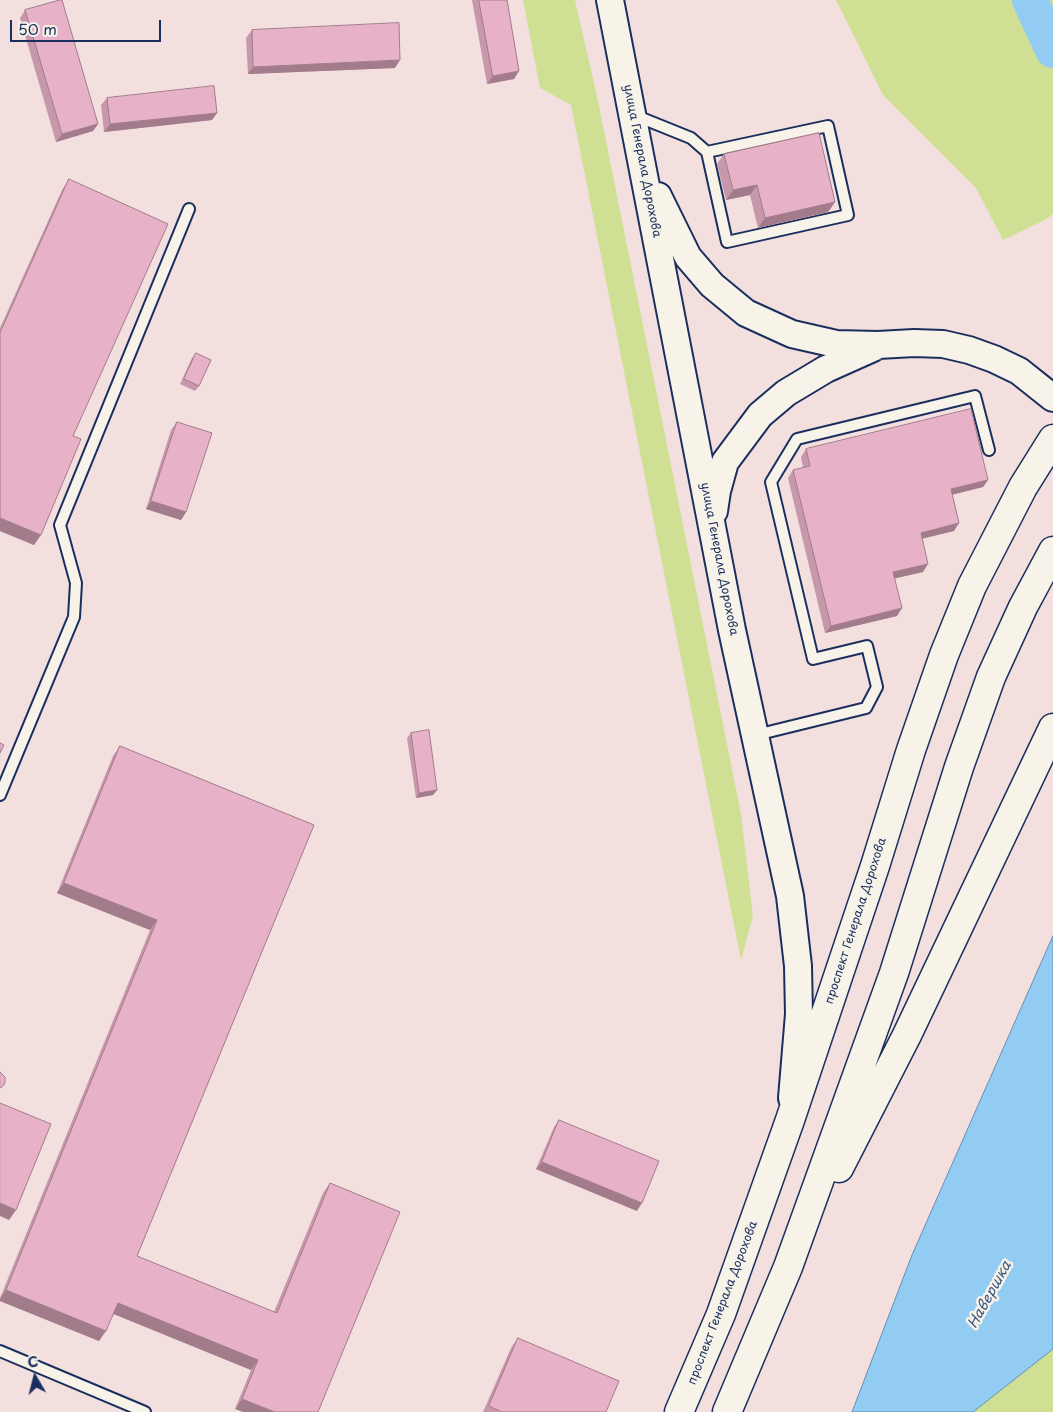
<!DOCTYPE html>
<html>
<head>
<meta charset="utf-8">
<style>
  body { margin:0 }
  #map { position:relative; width:1053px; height:1412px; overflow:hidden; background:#f2dfde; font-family:"Playpen Sans",sans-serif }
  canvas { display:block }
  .north { position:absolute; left:10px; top:1352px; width:50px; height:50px; -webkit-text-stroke:4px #f7f3e8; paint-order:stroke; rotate:352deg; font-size:14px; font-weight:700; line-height:20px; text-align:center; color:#1b2f5e }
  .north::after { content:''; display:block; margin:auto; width:18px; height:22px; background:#1b2f5e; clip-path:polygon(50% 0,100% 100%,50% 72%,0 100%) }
  .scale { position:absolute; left:10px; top:20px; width:151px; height:22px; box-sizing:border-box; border:2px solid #1b2f5e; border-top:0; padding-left:6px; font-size:15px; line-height:18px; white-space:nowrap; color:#1b2f5e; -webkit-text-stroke:4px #f7f3e8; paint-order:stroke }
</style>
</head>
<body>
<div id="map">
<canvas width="1053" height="1412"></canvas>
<div class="north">С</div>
<div class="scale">50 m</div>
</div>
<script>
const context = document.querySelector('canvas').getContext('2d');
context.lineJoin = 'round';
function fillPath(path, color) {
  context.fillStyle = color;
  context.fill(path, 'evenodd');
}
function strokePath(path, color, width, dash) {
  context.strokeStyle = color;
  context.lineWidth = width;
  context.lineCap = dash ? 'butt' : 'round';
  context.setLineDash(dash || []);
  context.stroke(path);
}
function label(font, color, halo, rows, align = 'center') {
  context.font = font + ' "Playpen Sans",sans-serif';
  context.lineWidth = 5;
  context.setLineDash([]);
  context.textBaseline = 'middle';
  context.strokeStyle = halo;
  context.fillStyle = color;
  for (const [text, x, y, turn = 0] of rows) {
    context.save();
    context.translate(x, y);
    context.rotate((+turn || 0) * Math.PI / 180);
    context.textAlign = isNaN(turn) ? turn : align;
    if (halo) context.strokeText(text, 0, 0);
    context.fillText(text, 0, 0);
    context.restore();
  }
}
const green = new Path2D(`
  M 523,0 L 575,0 L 598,101 L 741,814 L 753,916 L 741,960 L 571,105 L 540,88 Z
  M 836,0 L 1053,0 L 1053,214 L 1045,220 L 1003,240 L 976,188 L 883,95 Z
  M 1053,1349 L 1053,1412 L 973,1412 L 1052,1350 Z`);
const water = new Path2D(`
  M 1053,936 L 1053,1349 L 973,1412 L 852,1412 L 912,1255 Z`);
const river = new Path2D(`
  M 1030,0 L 1053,50`);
const service = new Path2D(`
  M 634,115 L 691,138 L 707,152 L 727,242 L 848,215 L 828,126 L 707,152
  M 756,735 L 866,708 L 877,687 L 867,646 L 813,659 L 771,482 L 797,439 L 975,396 L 989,450
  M 0,795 L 74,617 L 76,583 L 60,525 L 189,209
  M 0,1351 L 145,1412`);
const tertiary = new Path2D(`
  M 610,0 L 732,630 L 790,896 L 798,966 L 799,1014 L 792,1098
  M 658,196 L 688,257 L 712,285 L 746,313 L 792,334 L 836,344 L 878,345 L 914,343 L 943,344 L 969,350 L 994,359 L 1019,371 L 1053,398
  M 714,511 L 717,491 L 725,462 L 760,415 L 786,393 L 826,369 L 873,348`);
const secondary = new Path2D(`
  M 839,1168 L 907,1035 L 1053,728
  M 679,1412 L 721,1314 L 790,1120 L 875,866 L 911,750 L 944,655 L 972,586 L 1023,487 L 1053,439
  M 727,1412 L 788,1267 L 894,973 L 959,767 L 991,677 L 1023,607 L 1053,551`);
const wall = new Path2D(`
  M 472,0 L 507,0 L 519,71 L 514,79 L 487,84 Z
  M 25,10 L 98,124 L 93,131 L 56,142 L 20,18 Z
  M 252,30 L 395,68 L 248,74 L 246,38 Z
  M 107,98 L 217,113 L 212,120 L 104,132 L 101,105 Z
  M 724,154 L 835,202 L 828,212 L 758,228 L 750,195 L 726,200 L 717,164 Z
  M 69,179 L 73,436 L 34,545 L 0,531 L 0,328 L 62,190 Z
  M 196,353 L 199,386 L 195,391 L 180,384 L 192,358 Z
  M 177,422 L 186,512 L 181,520 L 146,509 L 171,430 Z
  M 806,449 L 988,480 L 983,487 L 952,495 L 954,531 L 922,539 L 923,572 L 895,578 L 897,616 L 825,633 L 788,478 L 793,470 L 803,468 L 801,457 Z
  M 411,733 L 437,790 L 433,795 L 416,798 L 407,738 Z
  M 120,746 L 314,825 L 137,1256 L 274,1312 L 323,1193 L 330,1183 L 400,1212 L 235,1409 L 251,1370 L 114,1314 L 99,1341 L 0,1301 L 0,1298 L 150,930 L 57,893 L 113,756 Z
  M 559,1120 L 637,1211 L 536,1169 L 554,1127 Z
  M 518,1338 L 606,1412 L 483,1412 L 511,1348 Z`);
const shadedWall = new Path2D(`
  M 400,60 L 395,68 L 248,74 L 253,67 Z
  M 519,71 L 514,79 L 487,84 L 493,76 Z
  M 217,113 L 212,120 L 104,132 L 110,124 Z
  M 98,124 L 93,131 L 56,142 L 62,134 Z
  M 757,185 L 750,195 L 726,200 L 733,190 Z
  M 835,202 L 828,212 L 758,228 L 765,218 Z
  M 988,480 L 983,487 L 946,496 L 951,489 Z
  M 151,501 L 186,512 L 181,520 L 146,509 Z
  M 0,518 L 41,535 L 34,545 L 0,531 Z
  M 959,523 L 954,531 L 915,540 L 921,533 Z
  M 928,564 L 923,572 L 888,580 L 893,572 Z
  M 902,608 L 897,616 L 825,633 L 831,626 Z
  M 437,790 L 433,795 L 416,798 L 419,793 Z
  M 64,883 L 157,920 L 150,930 L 57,893 Z
  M 542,1162 L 642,1203 L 637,1211 L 536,1169 Z
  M 0,1203 L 16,1210 L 9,1220 L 0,1216 Z
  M 6,1290 L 106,1331 L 99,1341 L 0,1301 L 0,1299 Z
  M 118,1303 L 258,1360 L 251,1370 L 111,1313 Z
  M 242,1399 L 275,1412 L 243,1412 L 235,1409 Z`);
const building = new Path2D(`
  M 60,0 L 62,0 L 98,124 L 62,134 L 25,10 Z
  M 479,0 L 507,0 L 519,71 L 493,76 Z
  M 399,23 L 400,60 L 253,67 L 252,30 Z
  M 214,86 L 217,113 L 110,124 L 107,98 Z
  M 819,133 L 835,202 L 765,218 L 757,185 L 733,190 L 724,154 Z
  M 69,179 L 168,224 L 73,436 L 81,439 L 41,535 L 0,518 L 0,333 Z
  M 196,353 L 211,360 L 199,386 L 184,379 Z
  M 971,409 L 988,480 L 951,489 L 959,523 L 921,533 L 928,564 L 893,572 L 902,608 L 831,626 L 793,470 L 810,466 L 806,449 Z
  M 177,422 L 212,433 L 186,512 L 151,501 Z
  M 429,730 L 437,790 L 419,793 L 411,733 Z
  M 0,743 L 4,745 L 0,753 Z
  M 120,746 L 314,825 L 137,1256 L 277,1313 L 330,1183 L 400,1212 L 318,1412 L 275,1412 L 242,1399 L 258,1360 L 118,1303 L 106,1331 L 6,1290 L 157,920 L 64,883 Z
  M 0,1072 L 5,1077 L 5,1083 L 3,1086 L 0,1088 Z
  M 0,1103 L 51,1124 L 16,1210 L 0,1203 Z
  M 559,1120 L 659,1161 L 642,1203 L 542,1162 Z
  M 518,1338 L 619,1381 L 606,1412 L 502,1412 L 489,1406 Z`);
const streetNames = [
  ["улица Генерала Дорохова",642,161,79],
  ["улица Генерала Дорохова",719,559,79],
  ["проспект Генерала Дорохова",856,921,-72],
  ["проспект Генерала Дорохова",723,1303,-69]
];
const waterNames = [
  ["Навершка",990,1295,-61]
];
fillPath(green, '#cfe095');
fillPath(water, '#93ccf2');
strokePath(water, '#638db7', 1);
strokePath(river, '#93ccf2', 36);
strokePath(service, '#1b2f5e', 14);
strokePath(tertiary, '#1b2f5e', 30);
strokePath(secondary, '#1b2f5e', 31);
strokePath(service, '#f7f3e8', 10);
strokePath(tertiary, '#f7f3e8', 26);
strokePath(secondary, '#f7f3e8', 28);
fillPath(wall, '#c798ab');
fillPath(shadedWall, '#a27c8b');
fillPath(building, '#e7b1c7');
strokePath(building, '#a27c8b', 1);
label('12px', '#1b2f5e', '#f7f3e8', streetNames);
label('italic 14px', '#395683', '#f7f3e8', waterNames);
</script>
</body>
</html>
